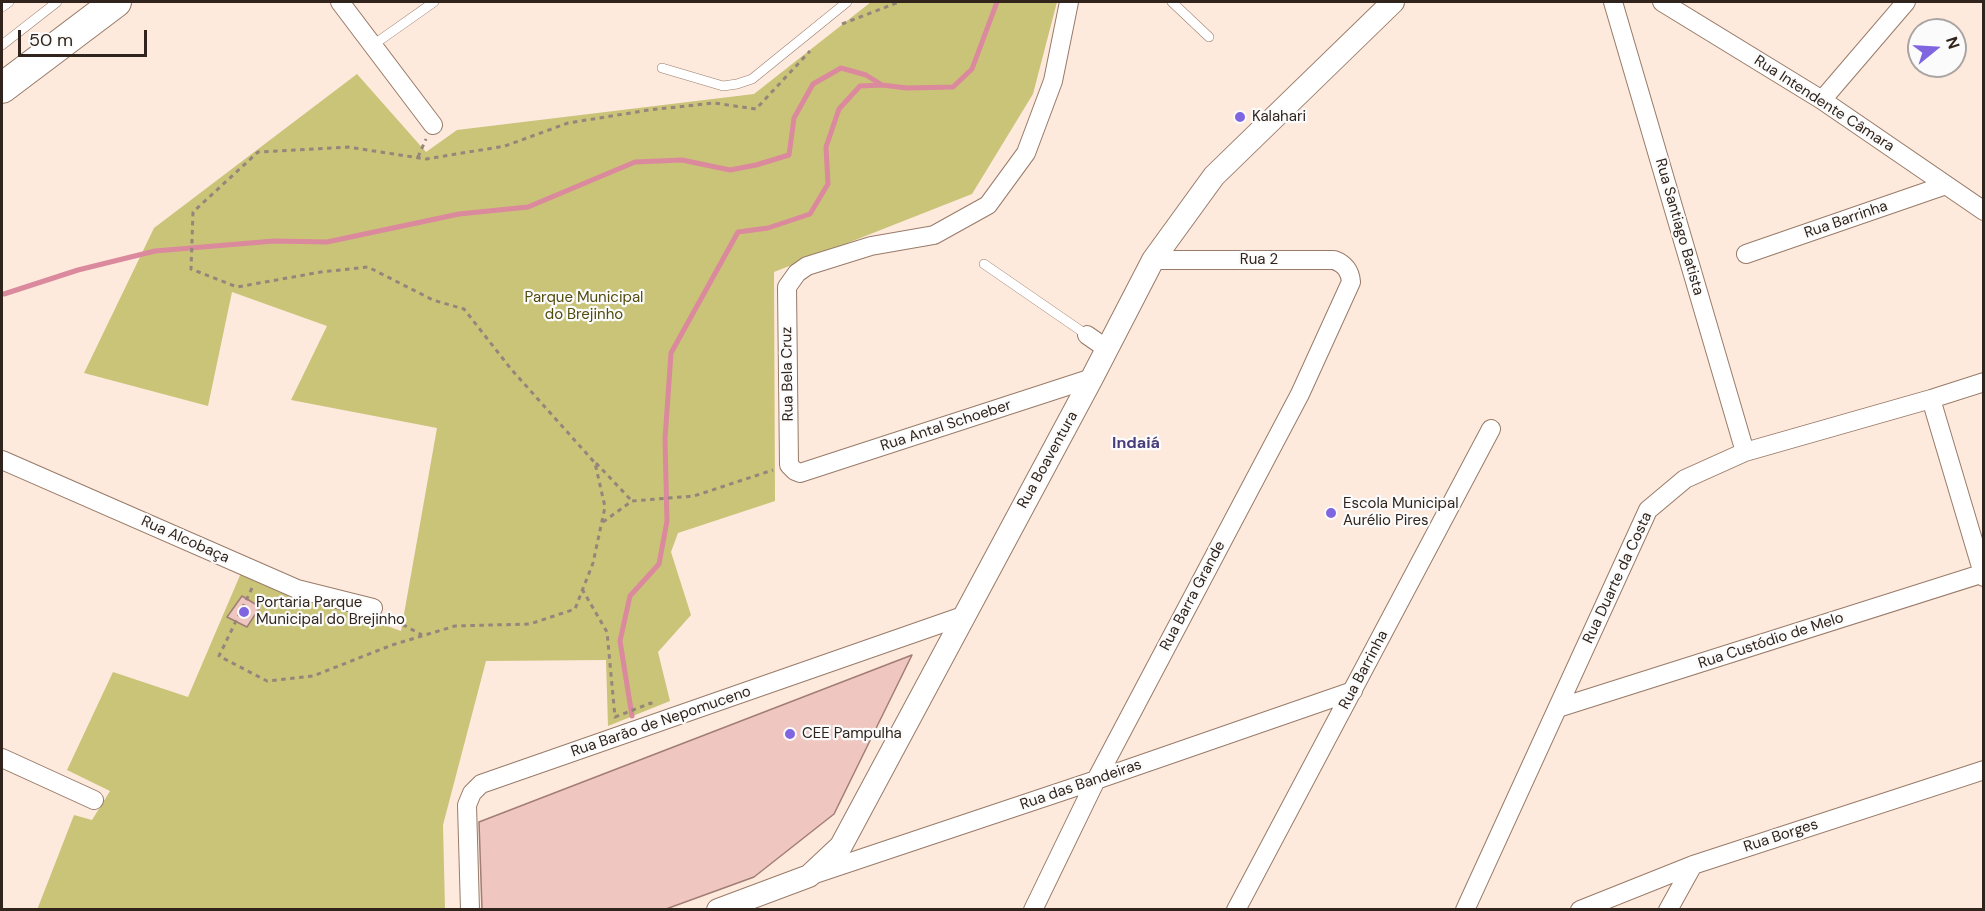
<!DOCTYPE html>
<html>
<head>
<meta charset="utf-8">
<style>
  body { margin:0 }
  #map { position:relative; width:1985px; height:911px; overflow:hidden; background:#fee9dd; font-family:"DM Sans",sans-serif }
  canvas { display:block }
  .frame { position:absolute; inset:0; border:3px solid #30241c; pointer-events:none }
  .north { position:absolute; left:1907px; top:18px; width:60px; height:60px; box-sizing:border-box; background:#fbfbfb; border:2px solid #aaa5a2; border-radius:50%; rotate:72deg; font-size:16px; font-weight:700; line-height:24px; text-align:center; color:#30241c }
  .north::after { content:''; display:block; margin:auto; width:21px; height:27px; background:#8065e0; clip-path:polygon(50% 0,100% 100%,50% 72%,0 100%) }
  .scale { position:absolute; left:18px; top:30px; width:129px; height:27px; box-sizing:border-box; border:3px solid #30241c; border-top:0; padding-left:8px; font-size:18px; line-height:21px; white-space:nowrap; color:#30241c; -webkit-text-stroke:4px #fbfbfb; paint-order:stroke }
</style>
</head>
<body>
<div id="map">
<canvas width="1985" height="911"></canvas>
<div class="frame"></div>
<div class="north">N</div>
<div class="scale">50 m</div>
</div>
<script>
const context = document.querySelector('canvas').getContext('2d');
context.lineJoin = 'round';
function fillPath(path, color) {
  context.fillStyle = color;
  context.fill(path, 'evenodd');
}
function strokePath(path, color, width, dash) {
  context.strokeStyle = color;
  context.lineWidth = width;
  context.lineCap = dash ? 'butt' : 'round';
  context.setLineDash(dash || []);
  context.stroke(path);
}
function label(font, color, halo, rows, align = 'center') {
  context.font = font + ' "DM Sans",sans-serif';
  context.lineWidth = 4.5;
  context.setLineDash([]);
  context.textBaseline = 'middle';
  context.strokeStyle = halo;
  context.fillStyle = color;
  for (const [text, x, y, turn = 0] of rows) {
    context.save();
    context.translate(x, y);
    context.rotate((+turn || 0) * Math.PI / 180);
    context.textAlign = isNaN(turn) ? turn : align;
    if (halo) context.strokeText(text, 0, 0);
    context.fillText(text, 0, 0);
    context.restore();
  }
}
const green = new Path2D(`
  M 871,2 L 1057,2 L 1033,94 L 972,194 L 774,272 L 775,501 L 678,533 L 671,552 L 691,615 L 658,652 L 670,701 L 608,726 L 606,660 L 486,661 L 443,825 L 445,909 L 37,910 L 74,815 L 92,820 L 110,791 L 67,770 L 113,672 L 188,697 L 241,573 L 401,631 L 437,428 L 291,400 L 327,326 L 232,292 L 208,406 L 84,373 L 154,228 L 357,74 L 426,152 L 457,130 L 754,94 Z`);
const stream = new Path2D(`
  M 4,294 L 78,270 L 155,251 L 274,241 L 327,242 L 459,214 L 528,207 L 635,162 L 682,160 L 730,170 L 756,165 L 789,155 L 794,118 L 813,84 L 841,68 L 866,75 L 882,85
  M 632,716 L 620,641 L 630,596 L 659,564 L 667,521 L 665,439 L 671,353 L 738,232 L 768,228 L 810,214 L 828,184 L 826,147 L 839,109 L 860,86 L 882,85 L 907,88 L 953,87 L 972,69 L 997,2`);
const building = new Path2D(`
  M 242,596 L 260,607 L 247,627 L 227,617 Z
  M 912,655 L 834,814 L 754,877 L 666,909 L 482,909 L 479,822 Z`);
const path = new Path2D(`
  M 842,24 L 899,2
  M 418,157 L 426,139
  M 596,463 L 632,501
  M 603,522 L 632,501 L 694,496 L 773,470
  M 252,588 L 219,656 L 267,681 L 313,676 L 392,645 L 455,626 L 530,624 L 575,609 L 593,563 L 605,507 L 595,463 L 511,369 L 464,309 L 433,300 L 368,267 L 321,272 L 237,287 L 191,269 L 193,212 L 258,152 L 348,147 L 426,159 L 505,146 L 568,123 L 649,110 L 714,103 L 756,109 L 810,51
  M 582,589 L 607,632 L 615,717 L 651,703 L 652,706
  M 387,616 L 422,635`);
const service = new Path2D(`
  M 1172,2 L 1209,37
  M 2,7 L 9,2
  M 2,45 L 57,2
  M 373,45 L 434,2
  M 662,68 L 723,86 L 737,84 L 752,79 L 847,2
  M 984,264 L 1087,335`);
const minor = new Path2D(`
  M 340,2 L 433,125
  M 1069,2 L 1053,81 L 1026,153 L 988,205 L 934,235 L 871,246 L 807,266 L 797,273 L 787,287 L 789,465 L 795,471 L 800,473 L 1092,378
  M 1613,2 L 1745,452
  M 1662,2 L 1822,100 L 1984,211
  M 1822,100 L 1906,2
  M 1746,254 L 1946,185
  M 1087,335 L 1107,349
  M 1931,399 L 1984,577
  M 2,460 L 297,589 L 373,608
  M 1558,708 L 1984,573
  M 2,758 L 94,800
  M 812,875 L 1096,780 L 1353,691
  M 470,910 L 467,805 L 472,793 L 481,784 L 963,616
  M 1033,910 L 1096,780 L 1300,394 L 1351,282 C 1350,271 1345,264 1334,260 L 1153,260
  M 1236,910 L 1491,429
  M 1465,910 L 1648,510 L 1685,479 L 1745,452 L 1931,399 L 1984,382
  M 1580,910 L 1693,865 L 1984,770
  M 1668,910 L 1693,865`);
const tertiary = new Path2D(`
  M 718,910 L 809,876 L 841,846 L 1092,378 L 1153,260 L 1214,176 L 1393,2`);
const trunk = new Path2D(`
  M 2,88 L 116,2`);
const markers = [
  [1240,117,6,"#8065e0"],
  [1331,513,6,"#8065e0"],
  [244,612,6,"#8065e0"],
  [790,734,6,"#8065e0"]
];
const streetNames = [
  ["Rua Intendente Câmara",1824,104,33],
  ["Rua Barrinha",1846,220,-19],
  ["Rua Santiago Batista",1679,227,74],
  ["Rua 2",1259,260],
  ["Rua Bela Cruz",788,374,-91],
  ["Rua Antal Schoeber",946,426,-18],
  ["Rua Boaventura",1048,460,-61],
  ["Rua Alcobaça",185,540,24],
  ["Rua Duarte da Costa",1618,578,-65],
  ["Rua Barra Grande",1193,596,-62],
  ["Rua Custódio de Melo",1771,641,-18],
  ["Rua Barrinha",1364,670,-62],
  ["Rua Barão de Nepomuceno",661,722,-19],
  ["Rua das Bandeiras",1081,785,-19],
  ["Rua Borges",1781,836,-18]
];
const poiNames = [
  ["Kalahari",1252,117],
  ["Escola Municipal",1343,504],
  ["Aurélio Pires",1343,521],
  ["Portaria Parque",256,603],
  ["Municipal do Brejinho",256,620],
  ["CEE Pampulha",802,734]
];
const parkNames = [
  ["Parque Municipal",584,298],
  ["do Brejinho",584,315]
];
const neighbourhoodNames = [
  ["Indaiá",1136,444]
];
fillPath(green, '#cac479');
strokePath(stream, '#db899d', 5);
fillPath(building, '#efc7c0');
strokePath(building, '#a17d76', 1.5);
strokePath(service, '#987b68', 10);
strokePath(minor, '#987b68', 20);
strokePath(tertiary, '#987b68', 24);
strokePath(trunk, '#987b68', 32);
strokePath(path, '#96857b', 3, [4.5, 4.5]);
strokePath(service, '#fff', 9);
strokePath(minor, '#fff', 18);
strokePath(tertiary, '#fff', 22);
strokePath(trunk, '#fff', 30);
for (const [x, y, r, color] of markers) {
  const dot = new Path2D();
  dot.arc(x, y, r, 0, 2 * Math.PI);
  context.fillStyle = color;
  context.fill(dot);
  strokePath(dot, '#fbfbfb', 2);
}
label('15px', '#30241c', '#fbfbfb', streetNames);
label('15px', '#30241c', '#fbfbfb', poiNames, 'left');
label('15px', '#504b0c', '#fbfbfb', parkNames);
label('bold 16px', '#483d7a', '#fbfbfb', neighbourhoodNames);
</script>
</body>
</html>
